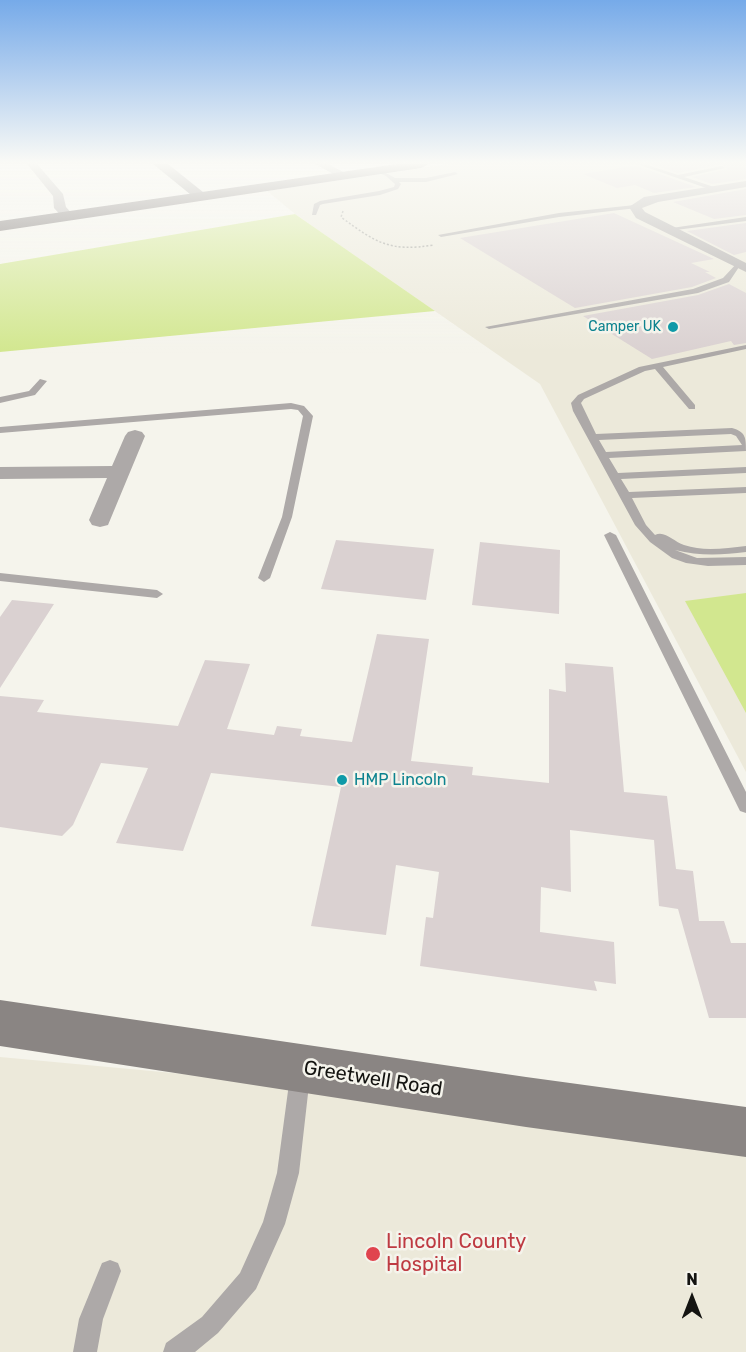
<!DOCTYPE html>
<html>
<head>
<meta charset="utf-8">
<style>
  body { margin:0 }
  #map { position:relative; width:746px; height:1352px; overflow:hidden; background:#f5f4ec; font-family:Rubik,sans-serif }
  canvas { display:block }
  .north { position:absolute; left:662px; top:1268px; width:60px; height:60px; -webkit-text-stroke:4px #f5f4ec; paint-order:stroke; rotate:0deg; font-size:16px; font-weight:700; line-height:24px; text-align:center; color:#141411 }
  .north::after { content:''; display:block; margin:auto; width:21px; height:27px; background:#141411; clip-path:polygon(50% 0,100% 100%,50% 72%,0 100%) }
</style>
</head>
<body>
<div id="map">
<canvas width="746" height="1352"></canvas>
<div class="north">N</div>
</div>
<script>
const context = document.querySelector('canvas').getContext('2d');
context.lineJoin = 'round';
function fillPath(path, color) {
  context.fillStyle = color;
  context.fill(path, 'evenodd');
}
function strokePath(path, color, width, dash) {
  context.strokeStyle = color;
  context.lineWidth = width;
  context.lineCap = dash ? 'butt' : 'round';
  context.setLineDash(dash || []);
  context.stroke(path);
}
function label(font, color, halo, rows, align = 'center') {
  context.font = font + ' Rubik,sans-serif';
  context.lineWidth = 5;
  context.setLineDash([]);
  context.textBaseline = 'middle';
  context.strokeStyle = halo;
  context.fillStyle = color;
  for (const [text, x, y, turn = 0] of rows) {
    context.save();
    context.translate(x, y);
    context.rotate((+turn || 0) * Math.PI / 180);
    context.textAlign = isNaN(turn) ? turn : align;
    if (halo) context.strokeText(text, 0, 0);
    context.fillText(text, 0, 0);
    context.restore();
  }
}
const built = new Path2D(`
  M 449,164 L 746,164 L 746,772 L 540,384 L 295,214 L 267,191 Z
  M 0,1057 L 238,1079 L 746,1156 L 746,1352 L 0,1352 Z`);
const green = new Path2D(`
  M 295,214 L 435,311 L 0,352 L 0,264 Z
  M 746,593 L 746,713 L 685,601 Z`);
const building = new Path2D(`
  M 651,164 L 746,164 L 746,179 L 712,184 L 692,177 L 727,169 L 722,164 L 678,173 Z
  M 631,166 L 637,166 L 696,187 L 654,193 L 635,185 L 617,188 L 583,174 Z
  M 746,189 L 746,215 L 714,219 L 673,202 Z
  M 614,213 L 714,259 L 691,263 L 710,272 L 705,272 L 716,278 L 692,287 L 575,308 L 460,238 Z
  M 746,223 L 746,252 L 734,255 L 687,231 Z
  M 729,284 L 746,293 L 746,343 L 734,345 L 731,341 L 652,359 L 583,316 L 698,295 Z
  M 336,540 L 434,549 L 426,600 L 321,589 Z
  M 480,542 L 560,550 L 559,614 L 472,605 Z
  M 12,600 L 54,604 L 0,688 L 0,617 Z
  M 377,634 L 429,639 L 411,761 L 473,767 L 472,775 L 549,783 L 549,689 L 566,692 L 565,663 L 613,667 L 624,792 L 667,796 L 676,869 L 693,871 L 699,921 L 724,921 L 731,943 L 746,943 L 746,1018 L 709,1018 L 678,909 L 659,906 L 654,840 L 570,830 L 571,892 L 541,887 L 540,932 L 614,942 L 616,984 L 594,981 L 597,991 L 420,966 L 426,917 L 433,918 L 439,872 L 396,865 L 386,935 L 311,926 L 341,787 L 211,773 L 183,851 L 116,843 L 148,768 L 101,763 L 73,825 L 62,836 L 0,827 L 0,696 L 44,700 L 37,712 L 178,726 L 205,660 L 250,664 L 227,729 L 274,735 L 277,726 L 302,729 L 300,736 L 352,742 Z`);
const path = new Path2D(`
  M 343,211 L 341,217 C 376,243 390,252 434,245`);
const lane = new Path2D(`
  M 637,164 L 644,164 L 678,175 L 722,166 L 725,168 L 684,177 L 717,188 L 715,191 Z
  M 377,168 L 395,178 L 426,178 L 455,172 L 458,174 L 426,182 L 399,182 L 401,184 L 398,189 L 380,195 L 323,204 L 320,205 L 316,215 L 312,215 L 314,204 L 320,201 L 379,191 L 394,187 L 395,184 L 386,176 L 375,171 Z
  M 635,205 L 637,208 L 559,217 L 441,237 L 438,235 L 559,213 Z
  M 746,217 L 746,221 L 668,231 L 665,229 Z
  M 738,262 L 741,264 L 729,282 L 698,293 L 489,329 L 485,327 L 693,289 L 723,278 Z
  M 746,345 L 746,349 L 663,367 L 695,405 L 695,409 L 689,409 L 655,369 L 645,371 L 584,399 L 581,403 L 596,434 L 732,428 C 746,432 746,438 746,451 L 609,458 L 618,473 L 746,467 L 746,473 L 621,479 L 629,492 L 746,487 L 746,493 L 632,498 L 646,525 L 655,535 C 665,530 674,542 684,545 C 704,552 726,548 746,546 L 746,552 C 721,555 699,556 675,550 L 697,558 L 746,557 L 746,565 L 708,566 L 686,563 L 672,558 L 650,542 L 635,525 L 573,411 L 571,403 L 578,395 L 639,367 ZM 731,434 L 736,436 L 742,445 L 606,452 L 599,440 Z
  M 40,379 L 47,381 L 35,395 L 0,403 L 0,397 L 29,391 Z
  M 291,403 L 304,406 L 313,416 L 292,517 L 270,578 L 264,582 L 258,578 L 282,517 L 303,416 L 298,410 L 291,409 L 0,433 L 0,427 Z
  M 610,532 L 616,535 L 746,792 L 746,813 L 740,811 L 738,807 L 604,535 Z
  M 0,573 L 157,590 L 163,594 L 157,598 L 0,581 Z
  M 300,1066 L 307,1069 L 310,1076 L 299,1173 L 285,1224 L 256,1289 L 218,1333 L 195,1352 L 163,1352 L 166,1343 L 202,1317 L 240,1273 L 263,1222 L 277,1173 L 290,1076 L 293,1069 Z
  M 110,1260 L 118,1263 L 121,1271 L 103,1319 L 97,1352 L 73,1352 L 79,1319 L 102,1263 Z`);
const street = new Path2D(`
  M 27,164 L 37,164 L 63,194 L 66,207 L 74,216 L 72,219 L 64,219 L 54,208 L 53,196 Z
  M 315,164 L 328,164 L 349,175 L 347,177 L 339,177 Z
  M 746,181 L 746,187 L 658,202 L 642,208 L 645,212 L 746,263 L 746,272 L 636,218 L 629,207 L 644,197 Z
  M 135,430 L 142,432 L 145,436 L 108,525 L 100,527 L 92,525 L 89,520 L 107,478 L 0,479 L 0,467 L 112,466 L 125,436 L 128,432 Z`);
const secondary = new Path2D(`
  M 153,164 L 168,164 L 208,196 L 201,200 L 196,199 Z
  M 0,1000 L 526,1077 L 746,1107 L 746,1157 L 526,1127 L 0,1046 Z`);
const primary = new Path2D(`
  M 397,164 L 428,164 L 421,168 L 0,231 L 0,221 Z`);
const markers = [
  [673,327,6,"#0f9aa8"],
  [342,780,6,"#0f9aa8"],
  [373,1254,8,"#e0444e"]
];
const farCulturenames = [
  ["Camper UK",661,327]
];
const cultureNames = [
  ["HMP Lincoln",354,780]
];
const nearStreetnames = [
  ["Greetwell Road",373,1079,9]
];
const nearHealthnames = [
  ["Lincoln County",386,1242],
  ["Hospital",386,1265]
];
fillPath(built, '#ece9da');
fillPath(green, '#d2e78f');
fillPath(building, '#dad1d1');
strokePath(path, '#9e9e98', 1.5, [2, 2]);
fillPath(lane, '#ada9a8');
fillPath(street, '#ada9a8');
fillPath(secondary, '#8a8583');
fillPath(primary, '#726b6a');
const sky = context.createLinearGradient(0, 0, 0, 353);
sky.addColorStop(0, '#76aae9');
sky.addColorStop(0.46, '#fafaf6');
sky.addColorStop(1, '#fafaf600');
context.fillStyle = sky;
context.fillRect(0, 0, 746, 353);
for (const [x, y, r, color] of markers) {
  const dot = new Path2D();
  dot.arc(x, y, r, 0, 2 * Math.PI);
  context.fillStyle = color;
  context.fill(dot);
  strokePath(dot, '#f5f4ec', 2);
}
label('14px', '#0d838f', '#f5f4ec', farCulturenames, 'right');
label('16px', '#0d838f', '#f5f4ec', cultureNames, 'left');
label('20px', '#141411', '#f5f4ec', nearStreetnames);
label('20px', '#be3a42', '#f5f4ec', nearHealthnames, 'left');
</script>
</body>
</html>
